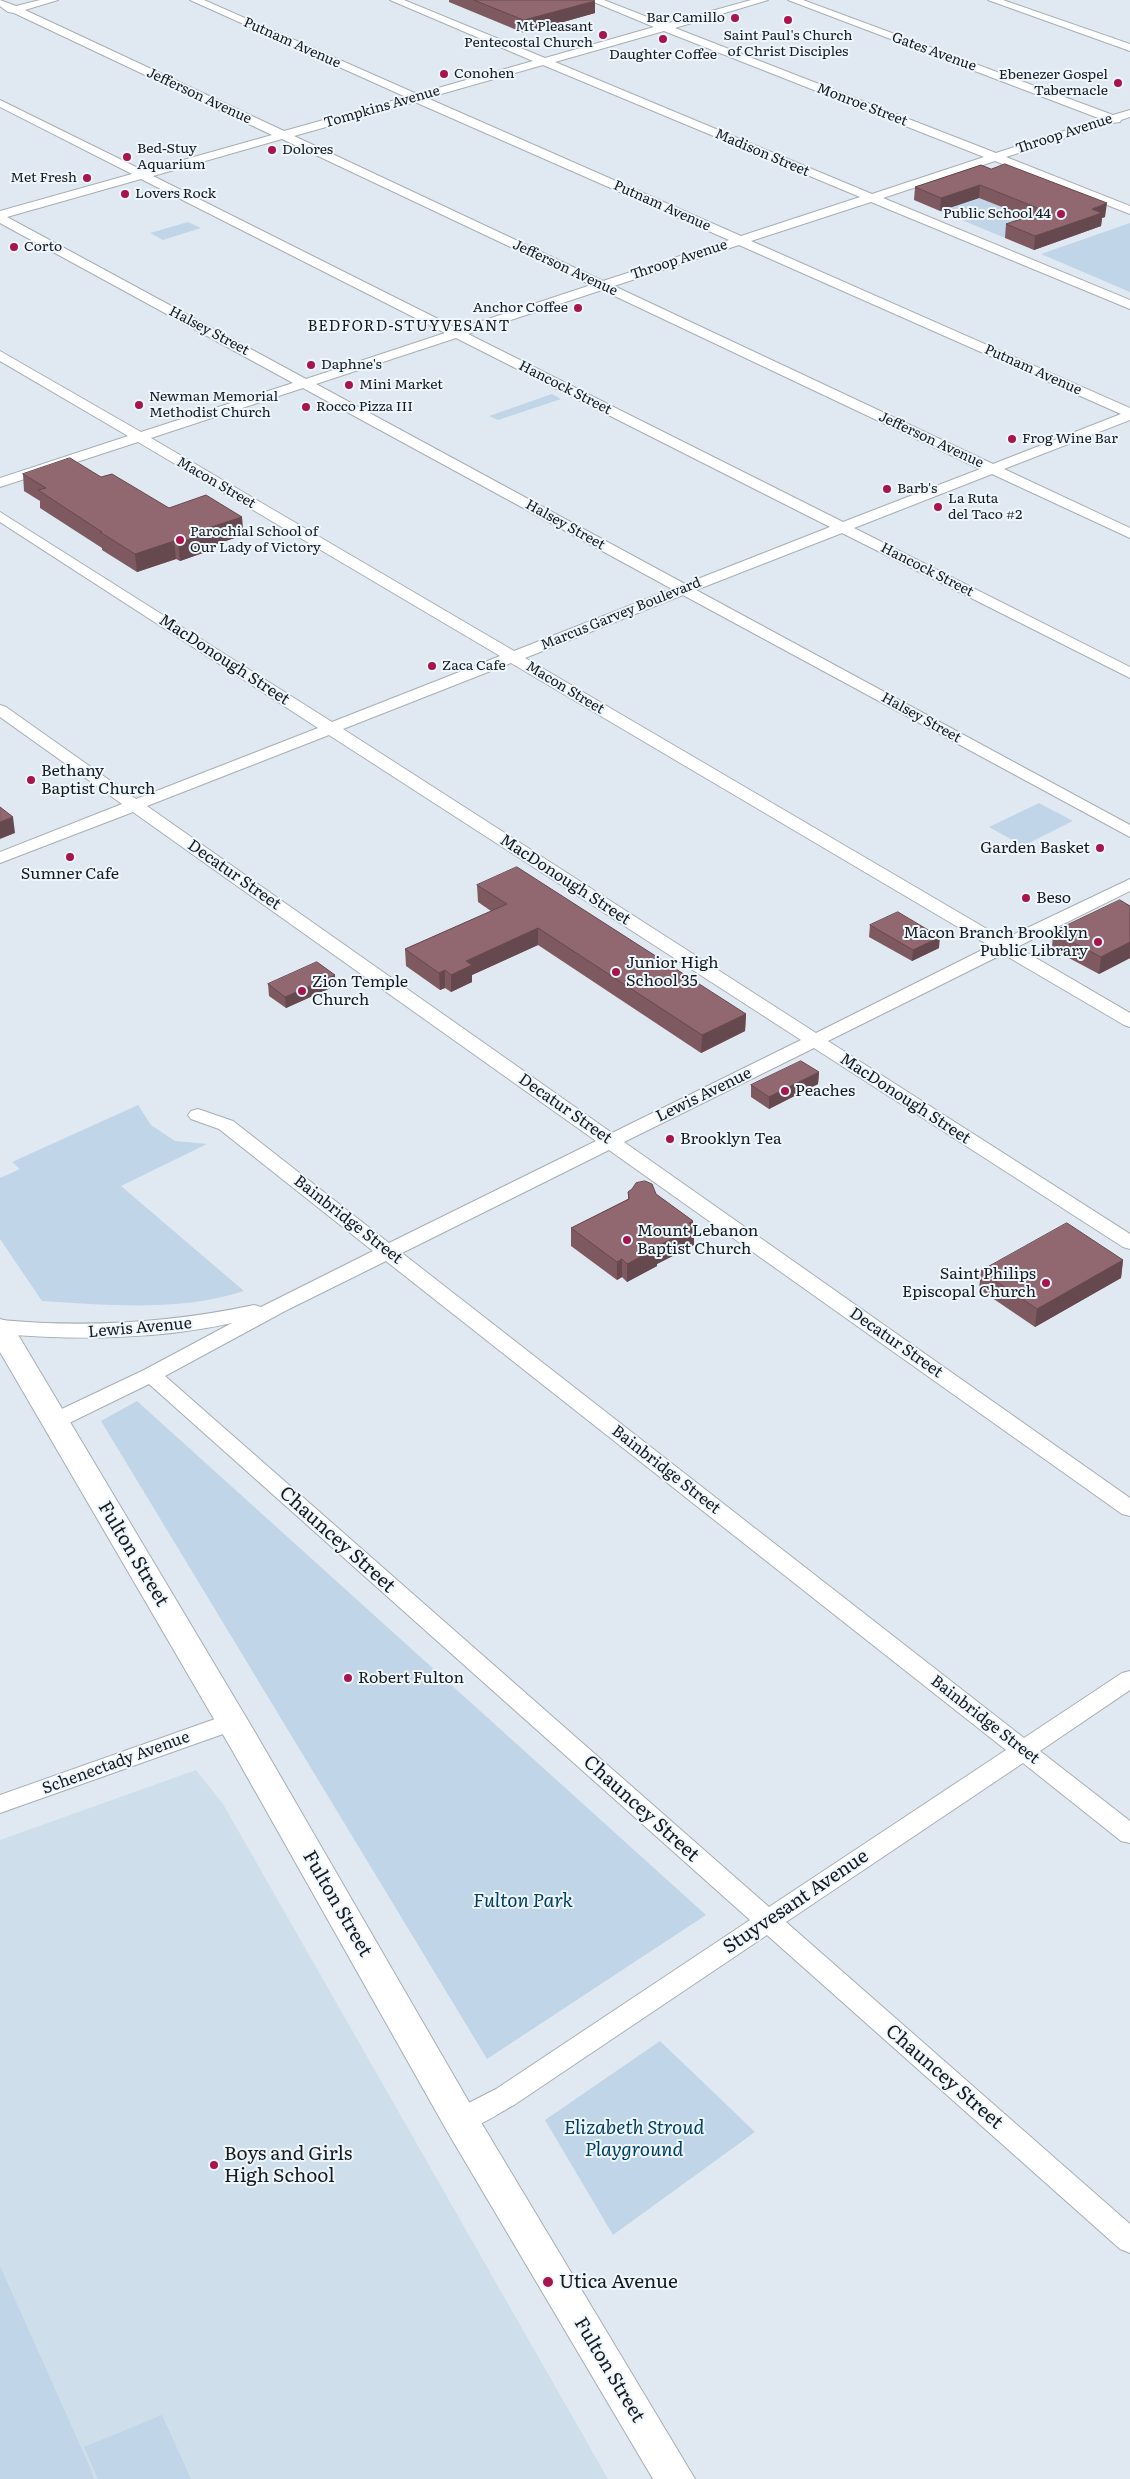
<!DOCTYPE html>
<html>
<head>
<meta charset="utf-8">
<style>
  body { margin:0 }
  canvas { display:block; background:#e0e9f1 }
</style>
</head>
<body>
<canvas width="1130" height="2479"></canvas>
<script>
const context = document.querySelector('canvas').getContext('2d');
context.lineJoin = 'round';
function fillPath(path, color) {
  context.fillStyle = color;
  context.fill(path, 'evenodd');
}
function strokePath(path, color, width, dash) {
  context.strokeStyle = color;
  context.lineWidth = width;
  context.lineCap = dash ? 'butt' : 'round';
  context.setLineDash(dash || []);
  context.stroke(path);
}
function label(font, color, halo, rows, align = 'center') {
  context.font = font + ' Literata,serif';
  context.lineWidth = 4;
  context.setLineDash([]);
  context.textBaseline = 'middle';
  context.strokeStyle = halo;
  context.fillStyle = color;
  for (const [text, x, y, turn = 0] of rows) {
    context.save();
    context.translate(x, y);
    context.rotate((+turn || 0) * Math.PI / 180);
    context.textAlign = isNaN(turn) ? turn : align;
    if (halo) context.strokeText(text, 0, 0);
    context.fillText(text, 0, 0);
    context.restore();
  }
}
const built = new Path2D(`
  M 196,1770 L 223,1804 L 608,2479 L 0,2479 L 0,1840 Z`);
const green = new Path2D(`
  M 979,198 L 1044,225 L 1005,238 L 940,211 Z
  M 188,222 L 201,228 L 163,240 L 150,233 Z
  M 1130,223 L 1130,292 L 1041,254 Z
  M 552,394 L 561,399 L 498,420 L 489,416 Z
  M 1039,803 L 1073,821 L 1023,846 L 989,827 Z
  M 138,1105 L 151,1125 L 175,1141 L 207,1144 L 121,1186 L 244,1291 C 179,1312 108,1305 42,1301 L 0,1239 L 0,1178 L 20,1169 L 12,1162 Z
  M 137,1401 L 706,1915 L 487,2059 L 101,1421 Z
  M 660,2041 L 755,2132 L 613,2235 L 545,2120 Z
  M 0,2266 L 92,2472 L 94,2479 L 0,2479 Z
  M 162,2415 L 191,2479 L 98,2479 L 84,2447 Z`);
const street = new Path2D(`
  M 0,0 L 16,6 L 40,0 L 58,0 L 25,10 L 284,131 L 406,97 L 190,0 L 204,0 L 417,94 L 533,61 L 390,0 L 404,0 L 545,58 L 654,27 L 589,0 L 604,0 L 665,24 L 751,0 L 768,0 L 675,28 L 996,153 L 1101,119 L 788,0 L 803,0 L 1113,115 L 1130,110 L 1130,117 L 1121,120 L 1120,122 L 1112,123 L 1006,157 L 1130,206 L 1130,214 L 995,161 L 883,198 L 1130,300 L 1130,309 L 871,202 L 751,241 L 1130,408 L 1130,420 L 1004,469 L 1130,528 L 1130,538 L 992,474 L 854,528 L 1130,667 L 1130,678 L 842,533 L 696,590 L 1130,825 L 1130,837 L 683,595 L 525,658 L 1004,939 L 1130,879 L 1130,891 L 1017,947 L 1130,1013 L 1130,1027 L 1124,1025 L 1003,954 L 828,1041 L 1130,1234 L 1130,1249 L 1123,1247 L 814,1048 L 624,1142 L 1130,1498 L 1130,1516 L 1122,1514 L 609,1150 L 402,1253 L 1024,1738 L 1122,1673 L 1130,1671 L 1130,1690 L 1040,1751 L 1130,1821 L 1130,1843 L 1121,1841 L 1023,1763 L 786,1922 L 1130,2224 L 1130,2253 L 1120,2249 L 767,1935 L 514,2105 C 496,2114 471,2135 451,2128 L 447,2120 L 451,2112 L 496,2089 L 750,1920 L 149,1384 L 63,1426 L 55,1428 L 47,1426 L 44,1421 L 47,1416 L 144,1370 L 232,1323 C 155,1340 78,1340 0,1334 L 0,1320 C 86,1328 169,1323 254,1305 L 261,1307 L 373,1251 L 219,1129 L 191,1119 L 188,1115 L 191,1111 L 198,1109 L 233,1121 L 389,1243 L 596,1141 L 133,812 L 0,863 L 0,852 L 122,804 L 0,717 L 0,705 L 6,707 L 136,799 L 318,728 L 0,522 L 0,512 L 332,722 L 500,656 L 138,442 L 0,487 L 0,478 L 128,436 L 0,361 L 0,351 L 141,432 L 293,383 L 0,223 L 0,211 L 132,174 L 0,107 L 0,100 L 144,171 L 272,135 L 14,13 L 8,12 L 0,6 ZM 664,31 L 984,157 L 872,194 L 555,62 ZM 543,65 L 860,197 L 741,236 L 427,98 ZM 415,102 L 729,240 L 603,281 L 294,136 ZM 282,139 L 591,285 L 458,329 L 153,176 ZM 141,179 L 445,333 L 306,379 L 7,217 ZM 739,245 L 1121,414 L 993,464 L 614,286 ZM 602,290 L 980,469 L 843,522 L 468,334 ZM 456,338 L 830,527 L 685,584 L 316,384 ZM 303,388 L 672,589 L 514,651 L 151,438 ZM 511,663 L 990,946 L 816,1033 L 343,729 ZM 329,735 L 801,1040 L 612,1133 L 147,806 ZM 386,1261 L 1006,1750 L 769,1907 L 165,1376 L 285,1311 Z
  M 988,0 L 1003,0 L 1130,44 L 1130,51 Z
  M 232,1713 L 240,1716 L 244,1722 L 240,1728 L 0,1813 L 0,1795 Z`);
const secondary = new Path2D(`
  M 0,1319 L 10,1322 L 14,1328 L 256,1734 L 473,2109 L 695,2479 L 653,2479 L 447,2131 L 232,1750 L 0,1352 Z`);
const wall = new Path2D(`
  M 449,0 L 593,0 L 595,13 L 524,33 L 449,2 Z
  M 981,165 L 1105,217 L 1102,218 L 1101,226 L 1034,250 L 1005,238 L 1006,224 L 1027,217 L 979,198 L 940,211 L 914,200 L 915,187 Z
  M 23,474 L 101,477 L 169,508 L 242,517 L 243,535 L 217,544 L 217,548 L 180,561 L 176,559 L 137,572 L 102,550 L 102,548 L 40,508 L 40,501 L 24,491 Z
  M 477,885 L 746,1014 L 745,1031 L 701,1053 L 538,945 L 472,975 L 472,982 L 451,992 L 445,988 L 440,990 L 406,966 L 405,949 L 491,911 L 478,902 Z
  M 1130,906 L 1130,958 L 1099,974 L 1052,949 L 1053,932 Z
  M 870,925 L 939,948 L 912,961 L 869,937 Z
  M 335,975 L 335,986 L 286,1008 L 269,996 L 268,984 Z
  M 819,1072 L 818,1084 L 769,1109 L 751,1097 L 751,1085 Z
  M 628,1192 L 656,1194 L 693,1221 L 693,1226 L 694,1227 L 694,1245 L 657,1264 L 657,1266 L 627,1282 L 622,1277 L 617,1280 L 571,1246 L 571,1228 L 628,1199 Z
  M 1123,1260 L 1121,1278 L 1035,1327 L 979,1289 L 981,1271 Z`);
const shadedWall = new Path2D(`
  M 595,1 L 595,13 L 524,33 L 524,20 Z
  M 980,185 L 979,198 L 940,211 L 941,198 Z
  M 1107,203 L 1105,217 L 1102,218 L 1101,226 L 1034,250 L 1035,236 L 1092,209 Z
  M 242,517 L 243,535 L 217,544 L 217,548 L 180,561 L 178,543 L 211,527 Z
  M 174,541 L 176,559 L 137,572 L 135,554 Z
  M 13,817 L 15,833 L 0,839 L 0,822 Z
  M 538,928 L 538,945 L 472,975 L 472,982 L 451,992 L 451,975 L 466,961 Z
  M 940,937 L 939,948 L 912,961 L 913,950 Z
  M 1130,942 L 1130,958 L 1099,974 L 1101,957 Z
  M 445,970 L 445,988 L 440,990 L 439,973 Z
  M 335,975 L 335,986 L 286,1008 L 285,997 Z
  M 746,1014 L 745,1031 L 701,1053 L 702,1035 Z
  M 819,1072 L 818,1084 L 769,1109 L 769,1097 Z
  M 693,1221 L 693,1228 L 694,1227 L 694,1245 L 657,1264 L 657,1266 L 627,1282 L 627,1264 L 656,1247 L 689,1223 Z
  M 622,1259 L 622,1277 L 617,1280 L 617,1262 Z
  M 1123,1260 L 1121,1278 L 1035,1327 L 1037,1309 Z`);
const building = new Path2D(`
  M 474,0 L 593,0 L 595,1 L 524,20 Z
  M 1005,164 L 1107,203 L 1092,209 L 1102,213 L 1035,236 L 1006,224 L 1045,211 L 980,185 L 941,198 L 915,187 L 981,165 L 991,169 Z
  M 70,458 L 101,477 L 112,474 L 169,508 L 206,495 L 242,517 L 211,527 L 216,530 L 178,543 L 174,541 L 135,554 L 100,532 L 102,532 L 38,490 L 46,488 L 23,474 Z
  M 0,807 L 13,817 L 0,822 Z
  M 517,867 L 746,1014 L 702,1035 L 538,928 L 466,961 L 472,965 L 451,975 L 445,970 L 439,973 L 405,949 L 507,904 L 477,885 Z
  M 1120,900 L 1130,906 L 1130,942 L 1101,957 L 1053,932 Z
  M 898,912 L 940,937 L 913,950 L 870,925 Z
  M 317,962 L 335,975 L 285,997 L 268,984 Z
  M 801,1061 L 819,1072 L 769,1097 L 751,1085 Z
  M 645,1181 L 652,1184 L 656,1194 L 693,1221 L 689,1223 L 694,1227 L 656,1247 L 657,1248 L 627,1264 L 622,1259 L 617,1262 L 571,1228 L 629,1199 L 628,1192 L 632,1189 L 636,1183 Z
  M 1067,1223 L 1123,1260 L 1037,1309 L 981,1271 Z`);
const markers = [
  [735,18,5,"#a8144c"],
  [788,20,5,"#a8144c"],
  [603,35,5,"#a8144c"],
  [663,39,5,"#a8144c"],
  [444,74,5,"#a8144c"],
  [1118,83,5,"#a8144c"],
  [272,150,5,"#a8144c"],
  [127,157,5,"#a8144c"],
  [87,178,5,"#a8144c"],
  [125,194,5,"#a8144c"],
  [1061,214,5,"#a8144c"],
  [14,247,5,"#a8144c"],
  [578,308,5,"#a8144c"],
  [311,365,5,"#a8144c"],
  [349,385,5,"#a8144c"],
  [139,405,5,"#a8144c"],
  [306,407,5,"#a8144c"],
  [1012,439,5,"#a8144c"],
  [887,489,5,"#a8144c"],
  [938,507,5,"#a8144c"],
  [180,540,5,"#a8144c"],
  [432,666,5,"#a8144c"],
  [31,780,5,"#a8144c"],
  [1100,848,5,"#a8144c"],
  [70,857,5,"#a8144c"],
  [1026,898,5,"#a8144c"],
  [1098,942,5,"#a8144c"],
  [616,972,5,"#a8144c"],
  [302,991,5,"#a8144c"],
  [785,1091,5,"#a8144c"],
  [670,1139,5,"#a8144c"],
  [627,1240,5,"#a8144c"],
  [1046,1283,5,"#a8144c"],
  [348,1678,5,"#a8144c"],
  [214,2165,5,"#a8144c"],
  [548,2282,6,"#a8144c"]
];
const farPoinames = [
  ["Bar Camillo",725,18,"right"],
  ["Mt Pleasant",593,27,"right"],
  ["Pentecostal Church",593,43,"right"],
  ["Saint Paul's Church",788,36,"center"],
  ["of Christ Disciples",788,52,"center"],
  ["Daughter Coffee",663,55,"center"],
  ["Conohen",454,74],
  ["Ebenezer Gospel",1108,75,"right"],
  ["Tabernacle",1108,91,"right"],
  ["Bed-Stuy",137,149],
  ["Aquarium",137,165],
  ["Dolores",282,150],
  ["Met Fresh",77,178,"right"],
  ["Lovers Rock",135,194],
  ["Public School 44",1051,214,"right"],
  ["Corto",24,247],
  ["Anchor Coffee",568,308,"right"],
  ["Daphne's",321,365],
  ["Mini Market",359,385],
  ["Newman Memorial",149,397],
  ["Methodist Church",149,413],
  ["Rocco Pizza III",316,407],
  ["Frog Wine Bar",1022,439],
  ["Barb's",897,489],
  ["La Ruta",948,499],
  ["del Taco #2",948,515],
  ["Parochial School of",190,532],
  ["Our Lady of Victory",190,548],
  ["Zaca Cafe",442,666]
];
const farStreetnames = [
  ["Putnam Avenue",292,43,24],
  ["Gates Avenue",934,52,20],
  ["Jefferson Avenue",199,96,25],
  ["Monroe Street",862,105,21],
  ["Tompkins Avenue",382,107,-16],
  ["Throop Avenue",1064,134,-18],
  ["Madison Street",762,153,23],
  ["Putnam Avenue",662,206,24],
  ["Throop Avenue",679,260,-18],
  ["Jefferson Avenue",565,268,25],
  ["Halsey Street",209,331,28],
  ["Putnam Avenue",1033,370,24],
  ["Hancock Street",565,388,27],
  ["Jefferson Avenue",931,440,25],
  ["Macon Street",216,483,30],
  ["Halsey Street",565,525,29],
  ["Hancock Street",927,570,27],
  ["Marcus Garvey Boulevard",621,614,-22],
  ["Macon Street",565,688,31],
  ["Halsey Street",921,718,29]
];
const farNeighbourhoodnames = [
  ["BEDFORD-STUYVESANT",409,327]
];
const streetNames = [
  ["MacDonough Street",224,660,33],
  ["Decatur Street",234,875,35],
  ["MacDonough Street",565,880,33],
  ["Lewis Avenue",704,1095,-26],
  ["MacDonough Street",905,1099,33],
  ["Decatur Street",565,1109,35],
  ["Bainbridge Street",348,1220,38],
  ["Lewis Avenue",140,1328,-5],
  ["Decatur Street",896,1343,35],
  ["Bainbridge Street",666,1470,38],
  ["Bainbridge Street",985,1720,38],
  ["Schenectady Avenue",116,1763,-20]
];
const poiNames = [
  ["Bethany",41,771],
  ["Baptist Church",41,789],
  ["Garden Basket",1090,848,"right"],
  ["Sumner Cafe",70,874,"center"],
  ["Beso",1036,898],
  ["Macon Branch Brooklyn",1088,933,"right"],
  ["Public Library",1088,951,"right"],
  ["Junior High",626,963],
  ["School 35",626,981],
  ["Zion Temple",312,982],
  ["Church",312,1000],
  ["Peaches",795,1091],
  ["Brooklyn Tea",680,1139],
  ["Mount Lebanon",637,1231],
  ["Baptist Church",637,1249],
  ["Saint Philips",1036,1274,"right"],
  ["Episcopal Church",1036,1292,"right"],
  ["Robert Fulton",358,1678]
];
const nearStreetnames = [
  ["Chauncey Street",337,1540,42],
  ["Fulton Street",133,1554,59],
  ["Chauncey Street",641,1809,42],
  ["Stuyvesant Avenue",796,1902,-34],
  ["Fulton Street",337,1904,60],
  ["Chauncey Street",944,2077,41],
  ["Fulton Street",609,2370,59]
];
const nearParknames = [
  ["Fulton Park",523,1901],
  ["Elizabeth Stroud",634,2128],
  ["Playground",634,2150]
];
const nearPoinames = [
  ["Boys and Girls",224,2154],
  ["High School",224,2176],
  ["Utica Avenue",559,2282]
];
fillPath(built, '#cfdeeb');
fillPath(green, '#c0d5e7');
strokePath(street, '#a6aeb5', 2);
strokePath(secondary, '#a6aeb5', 2);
fillPath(street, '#fff');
fillPath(secondary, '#fff');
fillPath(wall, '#7e5960');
fillPath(shadedWall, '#66494e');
fillPath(building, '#926870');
strokePath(building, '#66494e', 1);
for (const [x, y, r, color] of markers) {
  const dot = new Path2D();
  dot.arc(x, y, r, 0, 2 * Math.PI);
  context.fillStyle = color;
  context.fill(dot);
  strokePath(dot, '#eef7fe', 2);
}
label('14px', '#181b1e', '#eef7fe', farPoinames, 'left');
label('14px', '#181b1e', '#eef7fe', farStreetnames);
context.letterSpacing = '1px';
label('15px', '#181b1e', '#eef7fe', farNeighbourhoodnames);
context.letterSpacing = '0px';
label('16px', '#181b1e', '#eef7fe', streetNames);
label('16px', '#181b1e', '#eef7fe', poiNames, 'left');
label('19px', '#181b1e', '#eef7fe', nearStreetnames);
label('italic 19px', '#013e64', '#eef7fe', nearParknames);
label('19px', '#181b1e', '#eef7fe', nearPoinames, 'left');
</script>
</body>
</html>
